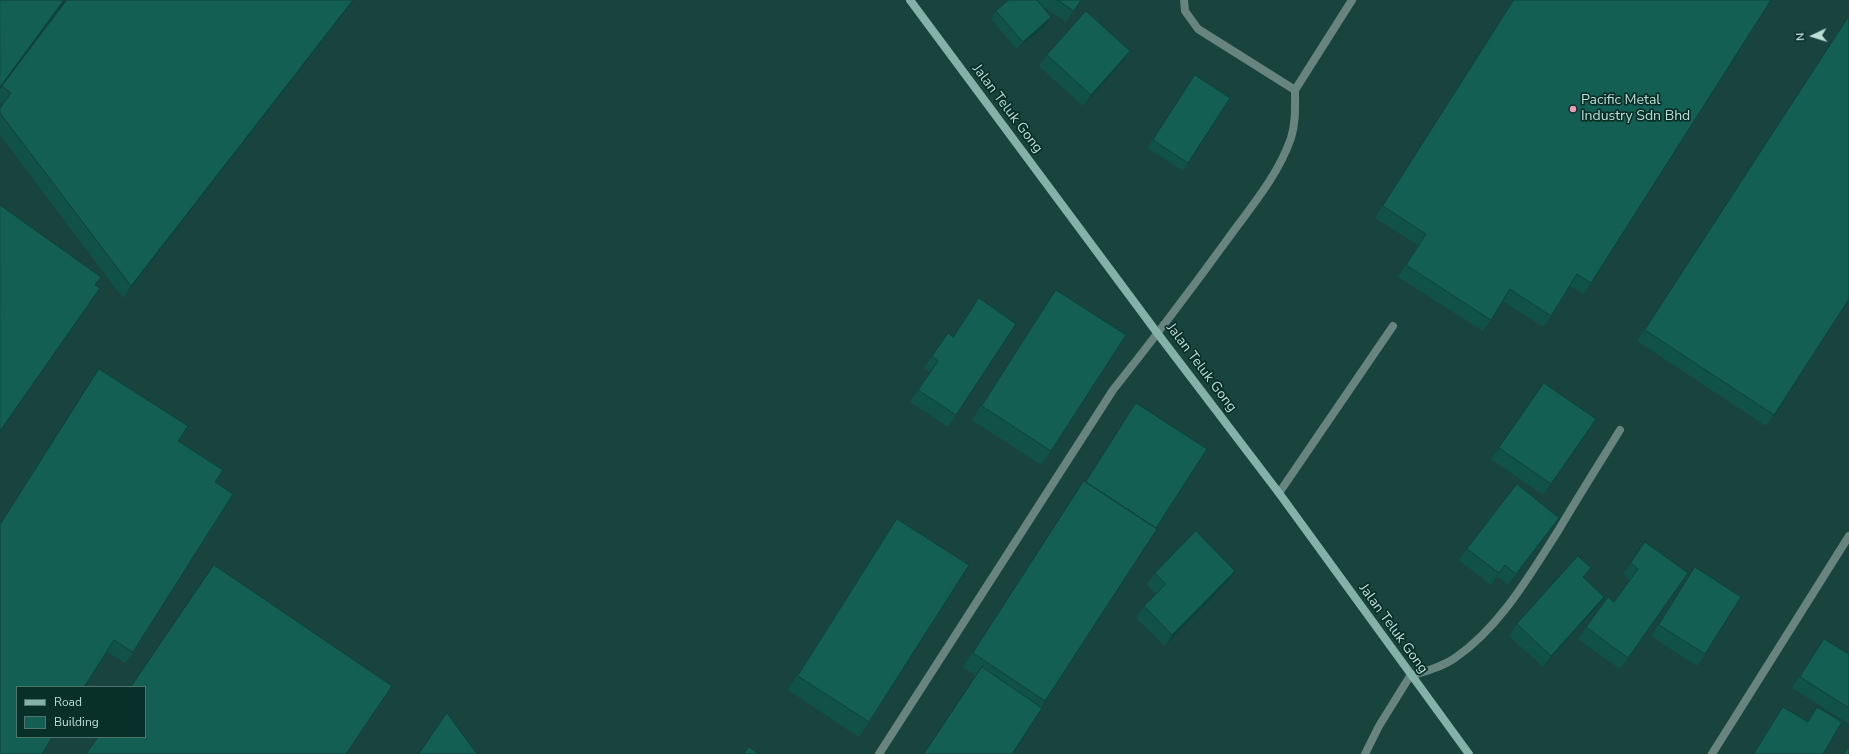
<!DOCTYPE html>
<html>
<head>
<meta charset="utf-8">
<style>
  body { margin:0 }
  #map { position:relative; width:1849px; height:754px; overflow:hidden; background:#003c34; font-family:"Nunito Sans",sans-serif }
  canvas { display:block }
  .legend { position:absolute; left:16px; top:686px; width:130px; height:52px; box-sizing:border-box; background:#092f29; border:1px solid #51756e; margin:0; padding:5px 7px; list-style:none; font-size:12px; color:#bdded6 }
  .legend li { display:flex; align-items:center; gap:8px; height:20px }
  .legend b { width:20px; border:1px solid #51756e }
  .north { position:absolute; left:1793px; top:16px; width:40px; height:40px; -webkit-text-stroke:3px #092f29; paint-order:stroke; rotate:266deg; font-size:11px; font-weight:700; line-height:16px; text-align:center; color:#bdded6 }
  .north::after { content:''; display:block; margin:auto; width:14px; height:18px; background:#bdded6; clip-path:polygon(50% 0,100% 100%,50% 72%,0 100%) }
</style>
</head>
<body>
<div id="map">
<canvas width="1849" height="754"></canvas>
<ul class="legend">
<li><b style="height:5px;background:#85b2a8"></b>Road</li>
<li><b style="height:11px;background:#135f54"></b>Building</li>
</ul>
<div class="north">N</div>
</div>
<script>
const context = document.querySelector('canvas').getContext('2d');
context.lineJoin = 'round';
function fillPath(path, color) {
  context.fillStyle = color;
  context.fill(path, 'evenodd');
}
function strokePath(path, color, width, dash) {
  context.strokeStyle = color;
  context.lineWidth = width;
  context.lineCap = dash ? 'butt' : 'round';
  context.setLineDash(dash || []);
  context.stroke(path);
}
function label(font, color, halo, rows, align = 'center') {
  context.font = font + ' "Nunito Sans",sans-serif';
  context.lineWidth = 3.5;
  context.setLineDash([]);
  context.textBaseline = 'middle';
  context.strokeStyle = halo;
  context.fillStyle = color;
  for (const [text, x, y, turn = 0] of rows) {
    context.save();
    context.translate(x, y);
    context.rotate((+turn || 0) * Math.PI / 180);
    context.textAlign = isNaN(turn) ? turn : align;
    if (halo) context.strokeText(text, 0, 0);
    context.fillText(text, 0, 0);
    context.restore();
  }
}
const built = new Path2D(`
  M 0,0 L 1849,0 L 1849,754 L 0,754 ZM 17,687 L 145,687 L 145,737 L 17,737 Z`);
const lane = new Path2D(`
  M 1295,90 L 1352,0
  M 1279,493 L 1393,326
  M 879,754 L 1113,390 C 1152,341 1190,291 1227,240 C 1250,208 1278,176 1291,138 C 1296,122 1295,106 1295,90 L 1198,29 L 1185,11 L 1184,0
  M 1365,754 L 1379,726 L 1410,676 C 1426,671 1442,667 1455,658 C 1500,627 1529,576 1558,531 C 1578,497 1599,464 1620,430
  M 1712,754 L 1849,536`);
const secondary = new Path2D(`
  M 910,0 L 1158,334 L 1279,493 L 1469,754`);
const wall = new Path2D(`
  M 67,0 L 354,0 L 123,298 L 0,135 L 0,108 L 3,104 L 0,102 L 0,89 Z
  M 1009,0 L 1081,0 L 1066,22 L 1040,4 L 1046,25 L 1017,49 L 991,19 L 996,11 Z
  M 1513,0 L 1771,0 L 1591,283 L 1584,294 L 1570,286 L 1551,316 L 1543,327 L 1503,301 L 1483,331 L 1398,277 L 1418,245 L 1375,218 Z
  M 1849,15 L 1849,299 L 1766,426 L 1637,341 Z
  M 1047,55 L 1122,63 L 1083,106 L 1039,66 Z
  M 1195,75 L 1188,163 L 1183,171 L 1147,148 Z
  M 1056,290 L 1051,451 L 1041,465 L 972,420 L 1046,304 Z
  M 979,298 L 956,415 L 948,427 L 910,402 L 930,372 L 924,368 L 940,344 L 948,333 L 953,337 Z
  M 99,369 L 178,441 L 215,482 L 133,652 L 125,663 L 107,652 L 0,754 L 0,524 L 91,381 Z
  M 1544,383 L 1596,419 L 1543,495 L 1491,459 Z
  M 1136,403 L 1045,701 L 1012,754 L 924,754 L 976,676 L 963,667 L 1074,496 L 1084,481 L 1085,482 L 1128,415 Z
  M 897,519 L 869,722 L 859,737 L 788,690 L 887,533 Z
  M 1551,529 L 1508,585 L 1497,576 L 1491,585 L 1459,560 L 1467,549 Z
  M 1645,542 L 1688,573 L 1620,669 L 1578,639 L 1608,597 L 1614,602 L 1630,580 L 1623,574 Z
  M 1695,567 L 1705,654 L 1697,666 L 1651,636 L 1687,579 Z
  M 1591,568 L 1584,578 L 1596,608 L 1543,667 L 1509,636 L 1517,624 Z
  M 1235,571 L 1227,583 L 1165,646 L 1136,618 L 1144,606 L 1156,594 L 1147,585 L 1155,573 Z
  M 1824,639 L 1849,654 L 1849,724 L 1792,688 L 1816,650 Z
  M 1783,707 L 1807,722 L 1817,707 L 1823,754 L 1753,754 L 1775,718 Z`);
const shadedWall = new Path2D(`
  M 64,0 L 65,0 L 0,87 Z
  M 353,0 L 354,0 L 123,298 L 131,286 Z
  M 1051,17 L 1046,25 L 1017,49 L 1023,42 Z
  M 1130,51 L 1122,63 L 1083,106 L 1091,95 Z
  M 1559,518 L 1551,529 L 1508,585 L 1516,574 Z
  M 1591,568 L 1583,579 L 1583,577 Z
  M 1235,571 L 1227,583 L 1165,646 L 1172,635 Z
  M 1604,597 L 1596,608 L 1543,667 L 1551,656 Z`);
const building = new Path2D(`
  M 0,0 L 64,0 L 0,87 Z
  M 67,0 L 353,0 L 131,286 L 0,113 L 0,108 L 11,93 L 2,86 Z
  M 1009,0 L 1037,0 L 1051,17 L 1023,42 L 996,11 Z
  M 1058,0 L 1081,0 L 1074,11 Z
  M 1514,0 L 1771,0 L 1591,283 L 1577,274 L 1551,316 L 1510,289 L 1491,320 L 1406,265 L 1426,234 L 1383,206 Z
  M 1086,11 L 1130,51 L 1091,95 L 1047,55 Z
  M 1849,16 L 1849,299 L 1774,415 L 1645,330 Z
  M 1195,75 L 1230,98 L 1188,163 L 1153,140 Z
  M 0,205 L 101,277 L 95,285 L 100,288 L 0,431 Z
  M 1056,290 L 1126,335 L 1051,451 L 982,406 Z
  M 979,298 L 1016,324 L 956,415 L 918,390 L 938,361 L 932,356 L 948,333 L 953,337 Z
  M 99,369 L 188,426 L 178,441 L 223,470 L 215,482 L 233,494 L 133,652 L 114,640 L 84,687 L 17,687 L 17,737 L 52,737 L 42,754 L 0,754 L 0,525 Z
  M 1544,383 L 1596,419 L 1551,484 L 1499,448 Z
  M 1136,403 L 1207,449 L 1156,528 L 1086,482 Z
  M 1084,481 L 1157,529 L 1045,701 L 973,653 Z
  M 1517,484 L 1559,518 L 1516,574 L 1505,565 L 1499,573 L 1467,549 Z
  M 897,519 L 969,565 L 869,722 L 798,676 Z
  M 1196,531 L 1235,571 L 1172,635 L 1144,606 L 1166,584 L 1155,573 Z
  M 1645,542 L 1688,573 L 1628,658 L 1586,627 L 1608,597 L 1614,602 L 1638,569 L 1631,563 Z
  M 1578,556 L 1591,568 L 1583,577 L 1604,597 L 1551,656 L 1517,624 Z
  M 214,565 L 392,686 L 346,754 L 86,754 L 98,737 L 145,737 L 145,687 L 131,687 Z
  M 1695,567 L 1741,597 L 1705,654 L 1659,625 Z
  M 1824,639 L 1849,654 L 1849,708 L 1800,677 Z
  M 982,667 L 1042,708 L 1012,754 L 924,754 Z
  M 1783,707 L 1808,722 L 1817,707 L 1842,722 L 1823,754 L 1754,754 Z
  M 447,713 L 477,754 L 419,754 Z
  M 1849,746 L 1849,754 L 1844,754 Z
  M 749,747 L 759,754 L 744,754 Z`);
const markers = [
  [1573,109,4,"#f19ab4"]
];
const poiNames = [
  ["Pacific Metal",1581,101],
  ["Industry Sdn Bhd",1581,117]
];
const streetNames = [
  ["Jalan Teluk Gong",1007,109,53],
  ["Jalan Teluk Gong",1201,368,53],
  ["Jalan Teluk Gong",1393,629,54]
];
fillPath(built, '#19443d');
strokePath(lane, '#68847e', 8);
strokePath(secondary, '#85b2a8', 8);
fillPath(wall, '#105248');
fillPath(shadedWall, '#0d423b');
fillPath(building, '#135f54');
strokePath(building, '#0d423b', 1);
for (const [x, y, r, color] of markers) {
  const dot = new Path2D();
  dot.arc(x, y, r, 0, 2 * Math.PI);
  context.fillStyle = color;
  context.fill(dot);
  strokePath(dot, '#092f29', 1.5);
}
label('14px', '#bdded6', '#092f29', poiNames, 'left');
label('14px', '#bdded6', '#092f29', streetNames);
</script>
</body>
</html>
